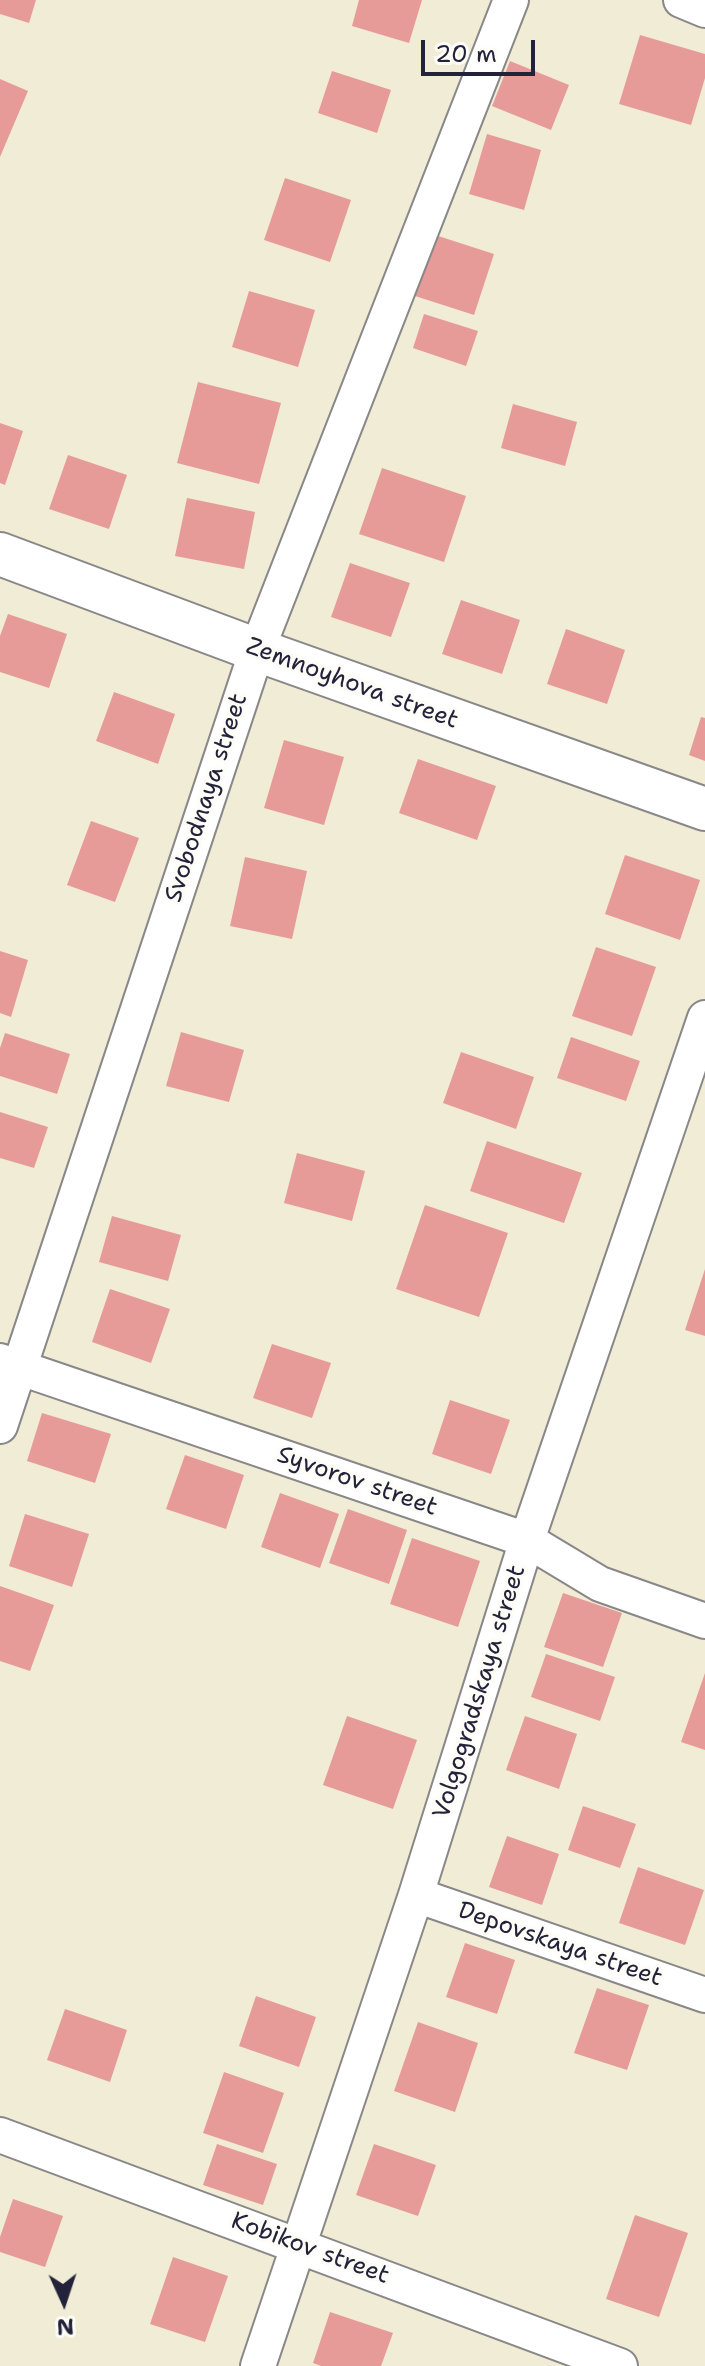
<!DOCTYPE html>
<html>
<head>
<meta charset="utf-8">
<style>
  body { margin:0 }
  #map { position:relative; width:705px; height:2366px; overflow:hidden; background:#f0ecd5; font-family:"Shantell Sans",sans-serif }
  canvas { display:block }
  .north { position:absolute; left:24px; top:2262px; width:80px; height:80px; -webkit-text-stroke:6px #fdfcf7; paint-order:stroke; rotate:177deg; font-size:22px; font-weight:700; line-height:32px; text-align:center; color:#22223b }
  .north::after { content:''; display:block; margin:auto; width:28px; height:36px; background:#22223b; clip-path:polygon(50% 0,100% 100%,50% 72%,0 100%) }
  .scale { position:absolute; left:421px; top:40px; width:114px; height:36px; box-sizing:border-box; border:4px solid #22223b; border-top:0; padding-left:10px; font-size:24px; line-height:28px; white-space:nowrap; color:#22223b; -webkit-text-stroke:6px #fdfcf7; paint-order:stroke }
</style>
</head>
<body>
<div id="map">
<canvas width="705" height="2366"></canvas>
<div class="north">N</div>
<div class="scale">20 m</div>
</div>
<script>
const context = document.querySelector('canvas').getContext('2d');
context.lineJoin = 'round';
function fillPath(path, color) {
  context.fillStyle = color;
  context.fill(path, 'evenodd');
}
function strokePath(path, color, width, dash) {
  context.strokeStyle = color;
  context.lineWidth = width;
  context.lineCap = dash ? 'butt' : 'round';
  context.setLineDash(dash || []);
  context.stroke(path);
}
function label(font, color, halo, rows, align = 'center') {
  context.font = font + ' "Shantell Sans",sans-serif';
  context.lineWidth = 7;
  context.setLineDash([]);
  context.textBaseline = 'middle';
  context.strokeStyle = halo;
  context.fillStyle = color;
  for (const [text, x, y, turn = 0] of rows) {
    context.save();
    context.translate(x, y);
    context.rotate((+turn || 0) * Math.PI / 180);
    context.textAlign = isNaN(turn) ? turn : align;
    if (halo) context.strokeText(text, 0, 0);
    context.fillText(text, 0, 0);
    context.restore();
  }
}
const building = new Path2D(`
  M 0,0 L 36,0 L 29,23 L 0,14 Z
  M 359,0 L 422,0 L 409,43 L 352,26 Z
  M 640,35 L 705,54 L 705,78 L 691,125 L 619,104 Z
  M 510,61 L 569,85 L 551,130 L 492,106 Z
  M 332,71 L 391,90 L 377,133 L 318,113 Z
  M 0,79 L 28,91 L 0,157 Z
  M 487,134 L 541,150 L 524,210 L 469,194 Z
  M 285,178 L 351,200 L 330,262 L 264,240 Z
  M 432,234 L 494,254 L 474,315 L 412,295 Z
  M 249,291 L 315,310 L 298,367 L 232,347 Z
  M 424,314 L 478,331 L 466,366 L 413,348 Z
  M 198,382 L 281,403 L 259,484 L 177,463 Z
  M 513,404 L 577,422 L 565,466 L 501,448 Z
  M 0,423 L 23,431 L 5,485 L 0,483 Z
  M 68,455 L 127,475 L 109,529 L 49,509 Z
  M 382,468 L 466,496 L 444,562 L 359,534 Z
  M 187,498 L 255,512 L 244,569 L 175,556 Z
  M 350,563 L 410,583 L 391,637 L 331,617 Z
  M 461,600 L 520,620 L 502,674 L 442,654 Z
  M 8,614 L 67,634 L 49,688 L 0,672 L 0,636 Z
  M 566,629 L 625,650 L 607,704 L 547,684 Z
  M 114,692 L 175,714 L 158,764 L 96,741 Z
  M 701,717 L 705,718 L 705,761 L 689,755 Z
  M 284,740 L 344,757 L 324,825 L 264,808 Z
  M 418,759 L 496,786 L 477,840 L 399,813 Z
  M 91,821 L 139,838 L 115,902 L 67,885 Z
  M 625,855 L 700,880 L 680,940 L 605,914 Z
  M 245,857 L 307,871 L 292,939 L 230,926 Z
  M 596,947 L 656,967 L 632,1036 L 572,1016 Z
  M 0,951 L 28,960 L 11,1017 L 0,1013 Z
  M 181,1032 L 244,1050 L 229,1102 L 166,1086 Z
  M 5,1033 L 70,1054 L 57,1094 L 0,1076 L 0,1048 Z
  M 571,1037 L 640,1061 L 626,1101 L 557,1078 Z
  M 461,1052 L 534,1077 L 516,1129 L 443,1103 Z
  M 0,1112 L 48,1127 L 34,1168 L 0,1158 Z
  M 487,1141 L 582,1173 L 564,1223 L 470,1191 Z
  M 297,1153 L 365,1171 L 352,1221 L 284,1203 Z
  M 425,1205 L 508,1233 L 479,1317 L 396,1289 Z
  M 112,1216 L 181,1235 L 168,1281 L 99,1262 Z
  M 705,1269 L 705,1336 L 685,1330 Z
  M 110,1289 L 170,1309 L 151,1363 L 92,1342 Z
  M 272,1344 L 331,1363 L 312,1418 L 253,1398 Z
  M 450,1400 L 510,1420 L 491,1474 L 432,1454 Z
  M 42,1413 L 111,1434 L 95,1483 L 27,1461 Z
  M 185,1455 L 244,1475 L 226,1529 L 166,1509 Z
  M 280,1493 L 339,1514 L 320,1568 L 261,1547 Z
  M 348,1509 L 407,1530 L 389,1584 L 329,1563 Z
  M 25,1514 L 89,1534 L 72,1587 L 9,1566 Z
  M 412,1538 L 480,1561 L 458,1627 L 390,1604 Z
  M 0,1586 L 54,1605 L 30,1671 L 0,1661 Z
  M 563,1593 L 622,1613 L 603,1667 L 544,1647 Z
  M 546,1654 L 615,1677 L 600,1721 L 531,1697 Z
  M 705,1673 L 705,1750 L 681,1742 Z
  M 347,1716 L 417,1740 L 393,1809 L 323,1785 Z
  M 525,1716 L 577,1734 L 559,1789 L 506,1770 Z
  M 583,1806 L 636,1824 L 620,1868 L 568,1850 Z
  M 507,1836 L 559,1854 L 542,1905 L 489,1887 Z
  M 638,1867 L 704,1890 L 685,1945 L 619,1923 Z
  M 465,1943 L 515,1960 L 497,2014 L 446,1997 Z
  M 597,1988 L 649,2005 L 627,2070 L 574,2053 Z
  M 256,1996 L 316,2017 L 299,2067 L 239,2046 Z
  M 65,2009 L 127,2030 L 110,2082 L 47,2060 Z
  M 418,2022 L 478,2043 L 455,2112 L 394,2091 Z
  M 224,2072 L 284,2093 L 263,2153 L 203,2133 Z
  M 217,2144 L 277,2164 L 263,2205 L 203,2185 Z
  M 374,2144 L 436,2165 L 418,2216 L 356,2195 Z
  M 13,2199 L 63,2216 L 45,2267 L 0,2252 L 0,2237 Z
  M 635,2215 L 688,2233 L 659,2317 L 606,2299 Z
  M 173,2257 L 228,2276 L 205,2342 L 150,2324 Z
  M 330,2312 L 393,2333 L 381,2366 L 321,2366 L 313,2363 Z`);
const minor = new Path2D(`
  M 681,0 L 705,10
  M 0,1361 L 527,1540 L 600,1584 L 705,1621
  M 0,1426 L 257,650 L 511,0
  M 416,1895 L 705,1995
  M 0,2135 L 620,2366
  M 258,2366 L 416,1895 L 527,1540 L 705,1018`);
const tertiary = new Path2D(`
  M 0,554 L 257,650 L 705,809`);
const streetNames = [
  ["Zemnoyhova street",352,684,20],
  ["Svobodnaya street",207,798,-72],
  ["Syvorov street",357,1482,19],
  ["Volgogradskaya street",480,1692,-73],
  ["Depovskaya street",560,1945,19],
  ["Kobikov street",310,2249,20]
];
fillPath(building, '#e79b99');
strokePath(minor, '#898788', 38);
strokePath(tertiary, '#898788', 46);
strokePath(minor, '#fff', 34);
strokePath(tertiary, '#fff', 42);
label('24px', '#22223b', '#fdfcf7', streetNames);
</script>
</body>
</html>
